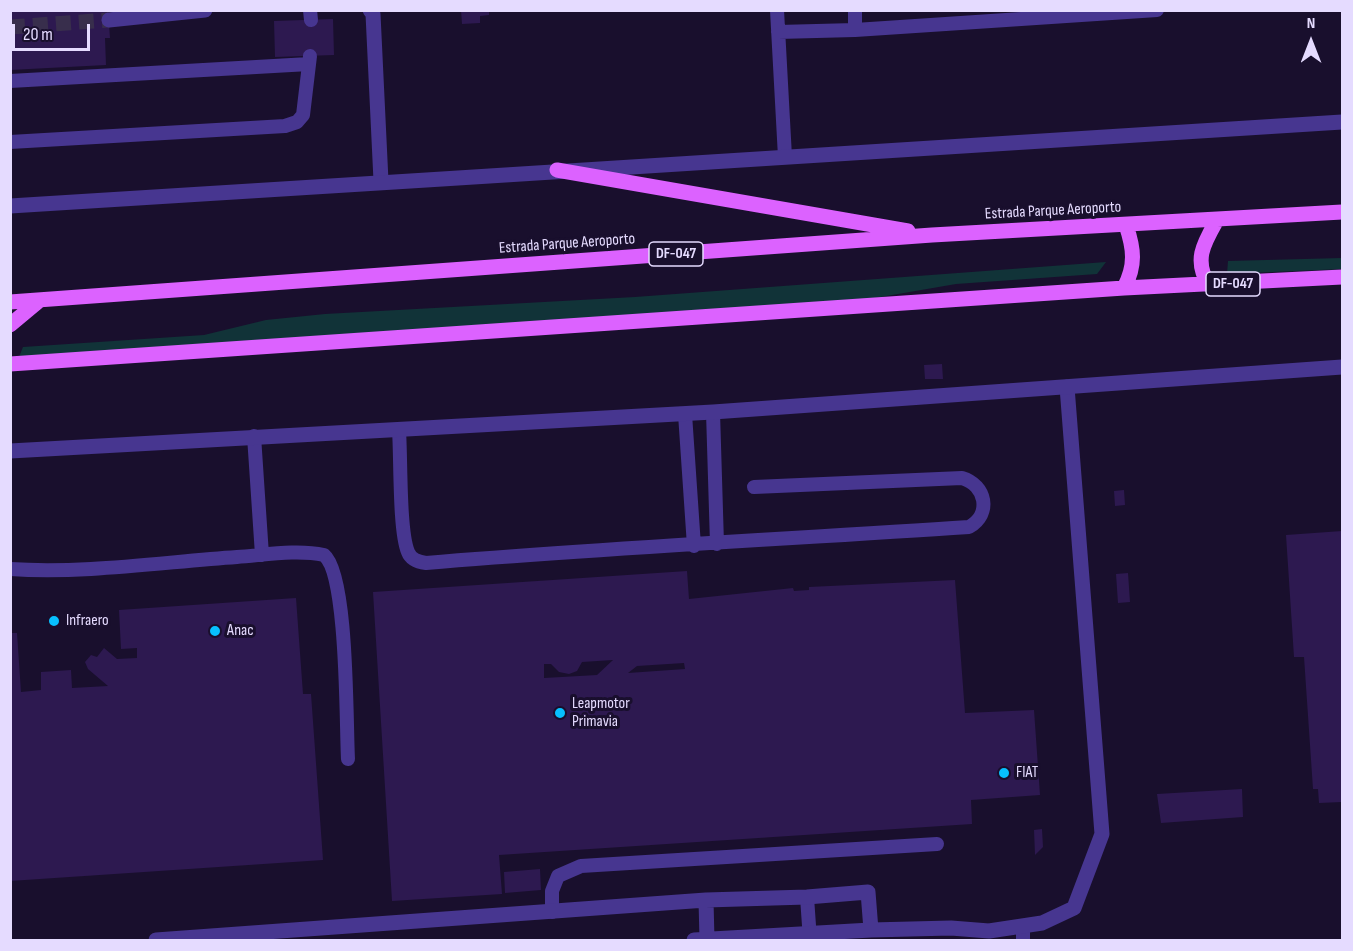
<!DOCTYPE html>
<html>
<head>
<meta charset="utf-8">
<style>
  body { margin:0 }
  #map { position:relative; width:1353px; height:951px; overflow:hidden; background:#190f2d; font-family:"Sofia Sans Condensed",sans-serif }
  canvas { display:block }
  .frame { position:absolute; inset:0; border:12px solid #e5dbff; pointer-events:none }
  .north { position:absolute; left:1281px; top:12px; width:60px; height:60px; -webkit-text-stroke:4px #190f2d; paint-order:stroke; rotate:0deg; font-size:16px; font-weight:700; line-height:24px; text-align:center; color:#e5dbff }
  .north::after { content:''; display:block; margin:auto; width:21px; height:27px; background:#e5dbff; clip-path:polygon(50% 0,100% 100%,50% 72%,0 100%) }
  .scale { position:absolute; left:12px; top:24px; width:78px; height:27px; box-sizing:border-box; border:3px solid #e5dbff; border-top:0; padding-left:8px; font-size:18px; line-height:21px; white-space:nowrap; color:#e5dbff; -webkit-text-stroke:4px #190f2d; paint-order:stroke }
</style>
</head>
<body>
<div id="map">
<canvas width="1353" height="951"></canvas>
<div class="frame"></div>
<div class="north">N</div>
<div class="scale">20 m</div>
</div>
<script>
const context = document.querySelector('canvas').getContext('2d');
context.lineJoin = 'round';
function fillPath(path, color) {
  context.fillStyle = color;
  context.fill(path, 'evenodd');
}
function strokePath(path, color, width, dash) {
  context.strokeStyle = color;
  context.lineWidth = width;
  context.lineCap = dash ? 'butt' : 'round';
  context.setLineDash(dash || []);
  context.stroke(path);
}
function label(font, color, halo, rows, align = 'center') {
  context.font = font + ' "Sofia Sans Condensed",sans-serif';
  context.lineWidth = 6;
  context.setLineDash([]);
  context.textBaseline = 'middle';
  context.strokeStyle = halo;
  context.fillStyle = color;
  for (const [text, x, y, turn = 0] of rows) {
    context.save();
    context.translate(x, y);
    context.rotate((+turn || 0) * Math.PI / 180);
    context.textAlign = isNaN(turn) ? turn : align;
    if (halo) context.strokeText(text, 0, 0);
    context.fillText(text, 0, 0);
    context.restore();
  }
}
const green = new Path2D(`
  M 1342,258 L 1342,269 L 1227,274 L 1228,261 Z
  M 1106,262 L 1097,274 L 956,284 L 869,299 L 19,357 L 23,347 L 204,335 L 266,320 L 325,314 L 635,297 Z`);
const building = new Path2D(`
  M 10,10 L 108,10 L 110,38 L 105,38 L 106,65 L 10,70 Z
  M 461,10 L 489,10 L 489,15 L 480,16 L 480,23 L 462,24 Z
  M 333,19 L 334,55 L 275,57 L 274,21 Z
  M 942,364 L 943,379 L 925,379 L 924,365 Z
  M 1124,490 L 1125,505 L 1115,506 L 1114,491 Z
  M 1342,531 L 1342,802 L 1319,803 L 1318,789 L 1313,789 L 1304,657 L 1294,657 L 1286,535 Z
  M 687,571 L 689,599 L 793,588 L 794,591 L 809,590 L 809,587 L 955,580 L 965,713 L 1034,710 L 1040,795 L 971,800 L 972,824 L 499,855 L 502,894 L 392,901 L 373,592 ZM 613,660 L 597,675 L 544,678 L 544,664 L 551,664 L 559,672 L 569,674 L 577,671 L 582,662 ZM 684,663 L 685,669 L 628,673 L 637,666 Z
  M 1128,573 L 1130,602 L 1118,603 L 1116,574 Z
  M 296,598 L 303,694 L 311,694 L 323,860 L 10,881 L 10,633 L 17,633 L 21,692 L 41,690 L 41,672 L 71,670 L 72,688 L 108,686 L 88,669 L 85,662 L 91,655 L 97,657 L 104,648 L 117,659 L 137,658 L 137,648 L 121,649 L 119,610 Z
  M 1242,789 L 1243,817 L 1161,823 L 1157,794 Z
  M 1042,829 L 1043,847 L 1035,855 L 1034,830 Z
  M 540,869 L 541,890 L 505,893 L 504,872 Z`);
const minorTunnel = new Path2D(`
  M 10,27 L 109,20`);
const service = new Path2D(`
  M 310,10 L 311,20
  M 777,10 L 785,157
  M 855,10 L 855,30
  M 778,32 L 855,30 L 1157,10
  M 10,81 L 309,64
  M 10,142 L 285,126 L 297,122 L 303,115 L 310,56
  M 713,412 L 717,544
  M 685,414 L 694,546
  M 399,431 C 401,457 399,531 408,552 C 411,560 418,562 426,563 C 607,548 788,539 969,527 C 992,514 986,485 962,478 L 754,487
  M 254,436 L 262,555
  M 10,569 C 84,574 163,562 237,557 C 265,555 297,549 324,555 C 348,574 346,724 348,759
  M 807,897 L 810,940
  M 552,912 L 552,891 L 558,876 L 581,866 L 937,844
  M 1023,926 L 1023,940`);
const minor = new Path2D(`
  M 370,10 L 373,14 L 381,181
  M 109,20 L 205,10
  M 706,900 L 707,940
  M 156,940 L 706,900 L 807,897 L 868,892 L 871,930
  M 694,940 L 871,930 L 951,928 L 989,931 L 1042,923 L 1074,908 L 1102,834 L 1067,387`);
const tertiary = new Path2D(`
  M 10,206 C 454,177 899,153 1342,122
  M 10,451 L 713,412 L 1342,367`);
const primary = new Path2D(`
  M 557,170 L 908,231
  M 1209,285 C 1193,260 1204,243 1217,220
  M 1124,288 C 1136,265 1134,249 1126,225
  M 10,302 L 932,235 L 1342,212
  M 10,325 L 40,300
  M 10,364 L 1124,288 L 1342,277`);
const markers = [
  [54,621,6,"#07c0ff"],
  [215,631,6,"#07c0ff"],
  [560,713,6,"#07c0ff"],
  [1004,773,6,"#07c0ff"]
];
const shields = [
  [676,254,54],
  [1233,284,54]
];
const shieldNames = [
  ["DF-047",676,254],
  ["DF-047",1233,284]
];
const streetNames = [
  ["Estrada Parque Aeroporto",1053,211,-3],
  ["Estrada Parque Aeroporto",567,244,-4]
];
const poiNames = [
  ["Infraero",66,621],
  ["Anac",227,631],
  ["Leapmotor",572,704],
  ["Primavia",572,722],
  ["FIAT",1016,773]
];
fillPath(green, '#113338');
fillPath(building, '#2d1950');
strokePath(minorTunnel, '#382e4c', 15, [15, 8]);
strokePath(service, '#473690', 14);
strokePath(minor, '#473690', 15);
strokePath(tertiary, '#473690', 15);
strokePath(primary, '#dc62ff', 15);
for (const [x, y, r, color] of markers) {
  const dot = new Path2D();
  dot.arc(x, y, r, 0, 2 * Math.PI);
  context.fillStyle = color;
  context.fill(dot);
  strokePath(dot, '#190f2d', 2);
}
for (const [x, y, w] of shields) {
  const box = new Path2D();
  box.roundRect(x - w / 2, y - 12, w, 24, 4.5);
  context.fillStyle = '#190f2d';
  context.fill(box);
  strokePath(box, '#e5dbff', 1.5);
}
label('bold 15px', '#e5dbff', null, shieldNames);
label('16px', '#e5dbff', '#190f2d', streetNames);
label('16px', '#e5dbff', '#190f2d', poiNames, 'left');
</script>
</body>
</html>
